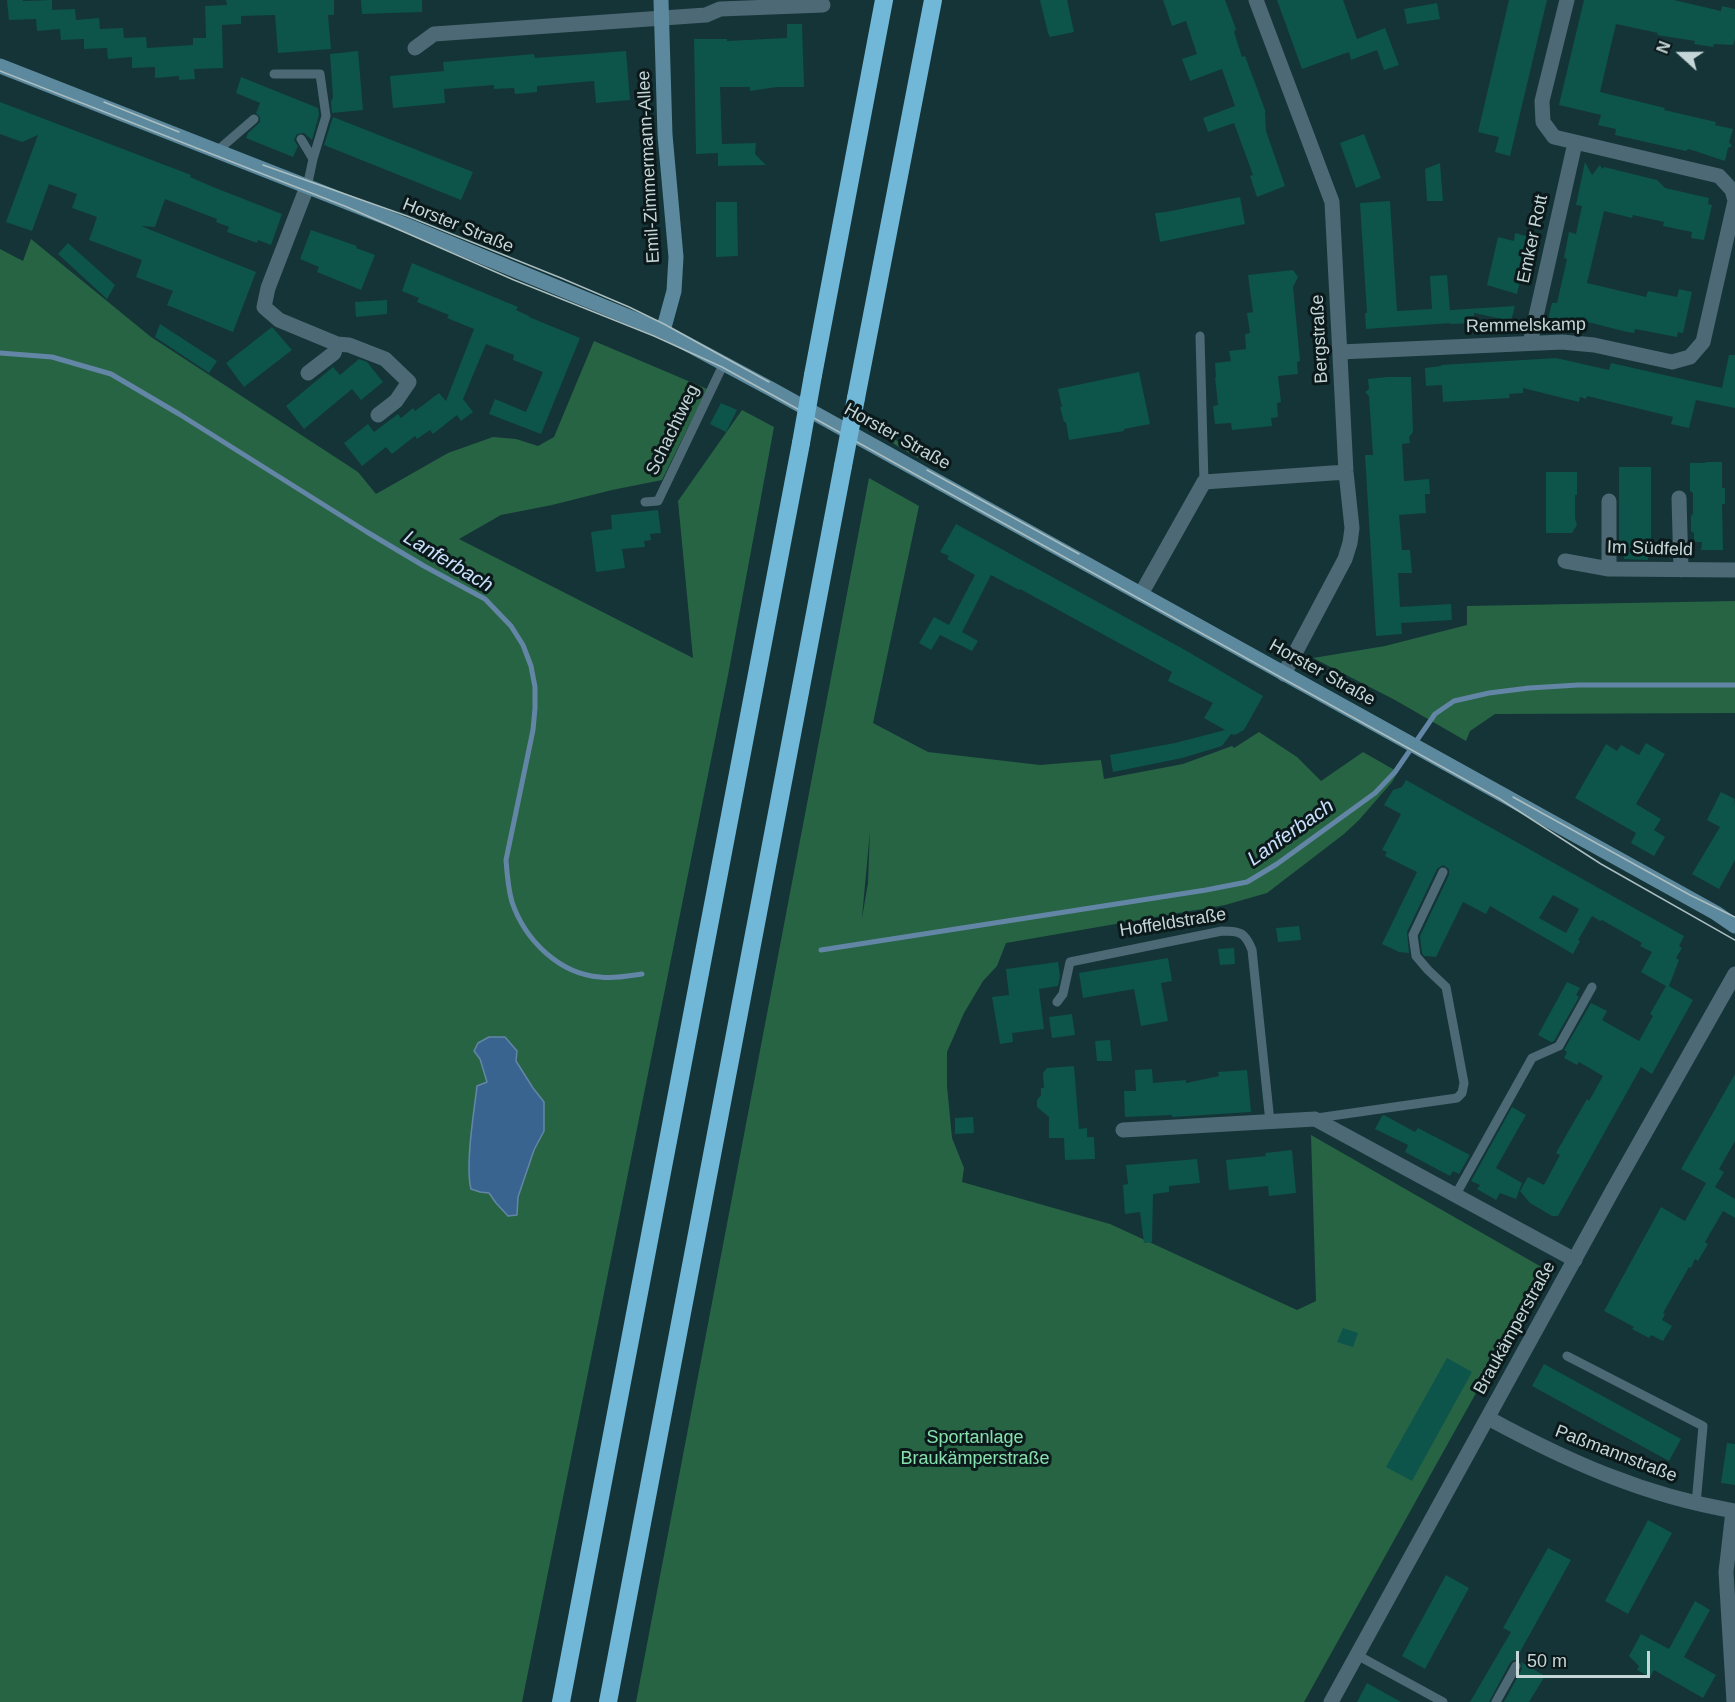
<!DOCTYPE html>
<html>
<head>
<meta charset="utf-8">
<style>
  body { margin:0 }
  #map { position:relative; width:1735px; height:1702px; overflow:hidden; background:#153437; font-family:Helvetica,sans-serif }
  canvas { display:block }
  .north { position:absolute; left:1651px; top:24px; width:60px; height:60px; -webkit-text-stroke:4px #0c191b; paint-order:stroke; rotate:291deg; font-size:16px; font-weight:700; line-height:24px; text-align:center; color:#c5d6d8 }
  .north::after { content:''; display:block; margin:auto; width:21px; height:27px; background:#c5d6d8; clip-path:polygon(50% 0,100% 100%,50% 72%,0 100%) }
  .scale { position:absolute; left:1516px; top:1651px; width:134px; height:27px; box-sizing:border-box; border:3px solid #c5d6d8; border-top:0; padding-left:8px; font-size:18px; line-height:21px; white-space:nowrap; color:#c5d6d8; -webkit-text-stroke:4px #0c191b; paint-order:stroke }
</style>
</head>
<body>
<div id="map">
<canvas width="1735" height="1702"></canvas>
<div class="north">N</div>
<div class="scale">50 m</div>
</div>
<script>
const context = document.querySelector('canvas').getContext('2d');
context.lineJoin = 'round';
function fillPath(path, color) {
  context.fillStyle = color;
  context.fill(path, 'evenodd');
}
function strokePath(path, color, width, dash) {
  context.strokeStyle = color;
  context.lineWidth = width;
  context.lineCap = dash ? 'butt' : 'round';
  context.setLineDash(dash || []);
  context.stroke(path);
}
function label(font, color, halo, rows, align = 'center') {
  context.font = font + ' Helvetica,sans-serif';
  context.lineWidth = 6;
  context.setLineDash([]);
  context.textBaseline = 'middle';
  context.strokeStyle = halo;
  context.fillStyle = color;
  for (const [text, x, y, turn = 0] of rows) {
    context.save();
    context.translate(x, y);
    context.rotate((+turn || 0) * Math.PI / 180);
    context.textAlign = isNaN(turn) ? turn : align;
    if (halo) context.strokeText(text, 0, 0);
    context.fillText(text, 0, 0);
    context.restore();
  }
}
const green = new Path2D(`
  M 31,239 L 151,337 L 358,472 L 376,494 L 448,453 L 493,437 L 516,439 L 538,446 L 554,437 L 594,341 L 707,389 L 662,480 L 612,490 L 552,505 L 501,515 L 459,539 L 693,658 L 678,501 L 742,410 L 774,427 L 728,675 L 522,1702 L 0,1702 L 0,249 L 23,261 Z
  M 880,431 L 932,461 L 927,463 C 911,454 892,445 880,431 Z
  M 869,478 L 919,506 L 873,723 L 928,752 L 1040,765 L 1101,760 L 1104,779 L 1183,764 L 1232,746 L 1234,748 L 1259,732 L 1297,757 L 1321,781 L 1363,752 L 1398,772 L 1392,782 L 1359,820 L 1344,834 L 1267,893 L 1225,905 L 1006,943 L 997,966 L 983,981 L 964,1013 L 947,1052 L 947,1086 L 952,1138 L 964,1168 L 962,1182 L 1110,1224 L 1297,1310 L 1316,1301 L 1311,1135 L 1545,1269 L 1304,1702 L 636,1702 ZM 870,831 L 868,883 L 862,918 L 862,917 Z
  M 1735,601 L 1735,713 L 1495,714 L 1470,731 L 1466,741 L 1395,700 L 1313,658 L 1385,646 L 1467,625 L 1467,606 Z`);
const water = new Path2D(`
  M 489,1037 L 505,1037 L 517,1051 L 516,1061 L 533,1088 L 544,1102 L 544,1131 L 534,1150 L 518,1197 L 517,1215 L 508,1216 L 496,1203 L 489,1193 L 480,1192 L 471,1189 C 465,1166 474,1112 477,1086 L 487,1082 L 480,1059 L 474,1051 L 478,1043 Z`);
const stream = new Path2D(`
  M 0,353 L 52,357 L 111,374 L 179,414 L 367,532 L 424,566 L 485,599 L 511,626 L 523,645 L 531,666 L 535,687 L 535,708 L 533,730 L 506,860 C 507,874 508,888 512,902 C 525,940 559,974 600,977 C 614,979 628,976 642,974
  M 821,950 L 1206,890 L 1247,882 L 1277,864 L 1375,793 L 1395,772 L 1435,714 L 1454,701 L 1489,693 L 1529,688 L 1578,685 L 1735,685`);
const building = new Path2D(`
  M 7,0 L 23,0 L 23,1 L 52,0 L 52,10 L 75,9 L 76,20 L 99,18 L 100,29 L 123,28 L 124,38 L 146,37 L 147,48 L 193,45 L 193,38 L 206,38 L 205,6 L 227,5 L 226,0 L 334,0 L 334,15 L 328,15 L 331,49 L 278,53 L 275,15 L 241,16 L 241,24 L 222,25 L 223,68 L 194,69 L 195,79 L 179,80 L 179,76 L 155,78 L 155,67 L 132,68 L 132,57 L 108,59 L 107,48 L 84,49 L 84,39 L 61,40 L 60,29 L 37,31 L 36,19 L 9,20 Z
  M 361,0 L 422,0 L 422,12 L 362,14 Z
  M 1040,0 L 1067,0 L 1074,32 L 1050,37 L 1048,33 Z
  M 1163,0 L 1225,0 L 1236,29 L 1234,32 L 1242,57 L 1245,56 L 1265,110 L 1266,131 L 1285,186 L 1257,197 L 1250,176 L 1253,175 L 1234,123 L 1208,132 L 1203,118 L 1235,106 L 1222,69 L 1190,81 L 1182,59 L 1197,54 L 1186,21 L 1172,26 Z
  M 1277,0 L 1343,0 L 1357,39 L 1385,28 L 1399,65 L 1384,70 L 1377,50 L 1351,60 L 1349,52 L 1302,69 Z
  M 1509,0 L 1547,0 L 1510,156 L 1495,152 L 1499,137 L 1478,132 Z
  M 1584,0 L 1674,0 L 1721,11 L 1722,6 L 1735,9 L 1735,39 L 1733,45 L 1714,44 L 1713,47 L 1694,44 L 1695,41 L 1657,35 L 1658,33 L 1616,24 L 1600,92 L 1665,108 L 1664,110 L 1716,122 L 1715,125 L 1733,129 L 1729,142 L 1732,146 L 1728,148 L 1725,161 L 1695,151 L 1688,149 L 1686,151 L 1615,135 L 1616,129 L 1598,125 L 1601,115 L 1559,105 Z
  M 1437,3 L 1440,19 L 1407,24 L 1404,9 Z
  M 787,24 L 802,24 L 804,87 L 777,87 L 750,91 L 750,87 L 720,87 L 722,144 L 756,143 L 755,154 L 766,165 L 718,166 L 718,153 L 696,154 L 694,39 L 727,39 L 727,41 L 787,38 Z
  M 358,51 L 363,110 L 332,113 L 331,102 L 333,97 L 330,54 Z
  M 626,51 L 630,100 L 596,103 L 594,81 L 537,86 L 537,92 L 515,94 L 514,88 L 494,89 L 494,85 L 444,89 L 445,103 L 393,108 L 390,76 L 444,71 L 443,62 L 534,54 L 535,58 Z
  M 241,77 L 318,108 L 319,115 L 312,140 L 304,133 L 297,134 L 294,140 L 298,146 L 293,157 L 246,138 L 248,133 L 260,122 L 260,117 L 256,113 L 260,103 L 236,93 Z
  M 0,102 L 191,175 L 190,177 L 213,187 L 282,214 L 271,245 L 258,240 L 257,243 L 227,232 L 229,227 L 216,222 L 217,219 L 165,199 L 155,227 L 141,226 L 256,272 L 233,332 L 167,305 L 173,291 L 136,277 L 142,260 L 89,240 L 97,217 L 72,208 L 77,194 L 49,184 L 32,231 L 6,222 L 38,135 L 22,142 L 0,134 Z
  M 333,117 L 473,172 L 461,200 L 324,145 Z
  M 1364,134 L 1381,178 L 1356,188 L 1340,143 Z
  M 1585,162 L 1592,175 L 1600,165 L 1602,169 L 1604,167 L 1657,180 L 1665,188 L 1709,198 L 1708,204 L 1712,205 L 1704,240 L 1691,238 L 1692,232 L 1663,226 L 1664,222 L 1633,215 L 1632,218 L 1604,211 L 1587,283 L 1646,297 L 1648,291 L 1677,297 L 1679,289 L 1692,292 L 1683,333 L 1678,332 L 1677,337 L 1635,329 L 1634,333 L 1627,332 L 1576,319 L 1575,324 L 1548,319 L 1552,303 L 1557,303 L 1567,259 L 1564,258 L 1569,232 L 1576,234 L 1582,206 L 1576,205 Z
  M 1440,163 L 1443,201 L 1427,201 L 1425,169 Z
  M 1240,197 L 1245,224 L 1160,242 L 1155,213 L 1166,212 Z
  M 1390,201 L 1397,311 L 1432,309 L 1430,276 L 1447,275 L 1451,323 L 1366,329 L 1365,313 L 1367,313 L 1360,203 Z
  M 716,202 L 737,202 L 738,256 L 716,257 Z
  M 311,230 L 357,246 L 356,248 L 375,255 L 361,290 L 317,272 L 319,267 L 300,259 Z
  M 1515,233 L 1530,237 L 1517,294 L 1487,285 L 1498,237 L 1514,241 Z
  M 68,243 L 115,285 L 107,299 L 58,254 Z
  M 412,263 L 518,307 L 516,310 L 529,316 L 529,317 L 580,338 L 541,434 L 489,414 L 495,399 L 526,412 L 543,372 L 513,360 L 514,355 L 486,344 L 463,399 L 473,412 L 461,421 L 457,415 L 433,434 L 430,430 L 417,439 L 415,436 L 392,454 L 386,447 L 362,466 L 344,443 L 368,424 L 374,432 L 398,414 L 401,418 L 413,408 L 415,411 L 439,393 L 446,401 L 474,329 L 447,318 L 449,315 L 417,302 L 419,298 L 402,291 Z
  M 1293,270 L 1298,277 L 1293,287 L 1300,361 L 1297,362 L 1298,374 L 1278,376 L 1281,402 L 1277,403 L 1278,417 L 1271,418 L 1272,426 L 1232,430 L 1231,423 L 1215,424 L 1213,406 L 1218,405 L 1215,377 L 1216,377 L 1215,363 L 1231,361 L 1229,351 L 1246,349 L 1245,334 L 1250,333 L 1247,313 L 1253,312 L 1248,275 Z
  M 387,300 L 387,314 L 356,317 L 355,302 Z
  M 1515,306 L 1511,321 L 1474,313 L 1474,323 L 1451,324 L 1450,310 Z
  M 160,324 L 217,361 L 209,373 L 155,337 Z
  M 272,327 L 292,350 L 244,387 L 226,363 Z
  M 1729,355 L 1735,355 L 1735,408 L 1696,400 L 1689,428 L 1671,424 L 1673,417 L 1587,396 L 1586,399 L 1580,397 L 1579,402 L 1523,388 L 1523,393 L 1509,394 L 1510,398 L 1443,402 L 1442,385 L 1426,386 L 1425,368 L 1441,366 L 1441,365 L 1556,358 L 1609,370 L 1611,363 L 1722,388 Z
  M 359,359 L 367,362 L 383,382 L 361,400 L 352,389 L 304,429 L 286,406 L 333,367 L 340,375 Z
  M 1139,372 L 1150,424 L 1124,429 L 1124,431 L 1069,440 L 1066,422 L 1064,422 L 1060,407 L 1062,407 L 1058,389 Z
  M 1387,377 L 1411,377 L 1413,432 L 1409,437 L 1410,443 L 1402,444 L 1404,481 L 1429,479 L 1430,494 L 1425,494 L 1426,513 L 1399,515 L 1402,550 L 1410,550 L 1412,573 L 1398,573 L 1400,607 L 1451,604 L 1452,620 L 1401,623 L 1402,634 L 1376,636 L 1365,455 L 1373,455 L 1369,396 L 1365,392 L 1369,389 L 1368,379 Z
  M 721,403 L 737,410 L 726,432 L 710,424 Z
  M 1706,462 L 1722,462 L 1722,488 L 1725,488 L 1725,504 L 1722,504 L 1723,550 L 1701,550 L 1702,542 L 1694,542 L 1694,533 L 1691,531 L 1691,516 L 1693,514 L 1693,493 L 1690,491 L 1690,463 L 1705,463 Z
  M 1619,467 L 1651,467 L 1651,541 L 1648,541 L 1648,560 L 1624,559 L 1624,541 L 1619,541 Z
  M 1546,472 L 1577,472 L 1577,495 L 1575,495 L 1575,518 L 1577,525 L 1572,533 L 1546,533 Z
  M 658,510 L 661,533 L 650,534 L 651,540 L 644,541 L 645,547 L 622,549 L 625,568 L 596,572 L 591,532 L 612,529 L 611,515 Z
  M 956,524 L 1185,650 L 1263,696 L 1244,730 L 1235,735 L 1231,734 L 1222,746 L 1182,758 L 1113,772 L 1110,755 L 1175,743 L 1225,730 L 1204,718 L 1213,703 L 1168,681 L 1172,672 L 1020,589 L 1019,590 L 991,575 L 962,632 L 978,641 L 972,651 L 940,635 L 931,650 L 919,643 L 934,617 L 949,625 L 975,575 L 947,559 L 949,556 L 940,552 Z
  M 1646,743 L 1665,754 L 1636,804 L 1661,819 L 1654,830 L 1665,837 L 1654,856 L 1631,843 L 1636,833 L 1575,798 L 1606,744 L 1617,751 L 1621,745 L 1639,755 Z
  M 1406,780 L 1684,936 L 1679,946 L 1682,948 L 1676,958 L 1679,960 L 1669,986 L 1693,1000 L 1652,1074 L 1641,1067 L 1558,1216 L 1552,1216 L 1530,1203 L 1520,1191 L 1528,1177 L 1544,1185 L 1560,1155 L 1556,1153 L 1587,1099 L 1589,1101 L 1603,1076 L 1579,1062 L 1577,1065 L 1564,1058 L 1567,1052 L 1564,1050 L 1591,1003 L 1607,1011 L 1602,1020 L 1639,1041 L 1653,1016 L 1650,1014 L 1666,986 L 1641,972 L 1652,952 L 1640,946 L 1642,943 L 1602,920 L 1600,921 L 1592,916 L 1578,940 L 1580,941 L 1573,954 L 1490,906 L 1486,914 L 1463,902 L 1436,957 L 1424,956 L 1422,953 L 1420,936 L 1449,875 L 1449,869 L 1443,865 L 1437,869 L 1407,932 L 1409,953 L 1399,952 L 1382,944 L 1417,872 L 1385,856 L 1387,852 L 1382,850 L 1401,814 L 1384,805 L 1393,790 L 1402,787 ZM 1553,895 L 1579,909 L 1566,933 L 1539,918 Z
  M 1721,792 L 1735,799 L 1732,807 L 1735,801 L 1735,860 L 1719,889 L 1692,874 L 1720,827 L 1707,820 Z
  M 1299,926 L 1301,940 L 1278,942 L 1276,928 Z
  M 1234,948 L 1235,964 L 1220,965 L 1218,949 Z
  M 1168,958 L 1172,981 L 1161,983 L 1168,1021 L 1141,1026 L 1134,989 L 1083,998 L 1079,973 Z
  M 1058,962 L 1060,976 L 1058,986 L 1039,989 L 1044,1029 L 1012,1033 L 1013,1042 L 1000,1044 L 992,997 L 1009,995 L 1006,969 Z
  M 1567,982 L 1580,988 L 1576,995 L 1579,997 L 1554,1041 L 1551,1042 L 1538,1035 Z
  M 1072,1014 L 1075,1035 L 1052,1038 L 1049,1017 Z
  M 1110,1040 L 1112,1061 L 1097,1061 L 1095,1041 Z
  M 1074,1066 L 1079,1129 L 1087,1128 L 1087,1137 L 1094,1137 L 1095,1159 L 1065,1160 L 1064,1138 L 1049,1138 L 1049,1117 L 1037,1107 L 1037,1100 L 1041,1095 L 1041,1088 L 1044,1088 L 1043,1073 L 1047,1068 Z
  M 1152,1069 L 1153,1083 L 1186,1080 L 1186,1083 L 1219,1076 L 1218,1072 L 1247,1070 L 1251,1112 L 1172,1117 L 1172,1115 L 1125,1117 L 1124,1091 L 1136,1091 L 1135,1070 Z
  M 1735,1074 L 1735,1141 L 1719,1169 L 1724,1172 L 1715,1187 L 1735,1199 L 1735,1218 L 1723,1211 L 1705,1242 L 1708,1244 L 1698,1261 L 1695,1259 L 1691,1268 L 1689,1267 L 1663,1313 L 1665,1314 L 1662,1320 L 1672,1326 L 1663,1341 L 1651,1335 L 1649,1338 L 1632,1329 L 1634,1327 L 1604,1311 L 1661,1207 L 1685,1221 L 1706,1183 L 1681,1169 Z
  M 1512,1107 L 1526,1115 L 1496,1168 L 1522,1183 L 1516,1199 L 1500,1193 L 1496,1200 L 1477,1189 L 1480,1185 L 1471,1181 Z
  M 1384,1115 L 1415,1132 L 1418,1128 L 1470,1155 L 1459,1174 L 1453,1171 L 1450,1176 L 1405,1152 L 1408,1145 L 1375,1129 L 1382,1116 Z
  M 973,1117 L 974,1133 L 955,1134 L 955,1118 Z
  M 1292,1150 L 1296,1193 L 1269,1196 L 1268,1186 L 1229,1190 L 1226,1160 L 1266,1156 L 1265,1153 Z
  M 1197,1159 L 1200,1183 L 1169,1186 L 1169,1192 L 1153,1194 L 1152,1242 L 1144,1243 L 1140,1212 L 1125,1214 L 1123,1185 L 1128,1184 L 1126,1165 Z
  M 1343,1328 L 1358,1333 L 1353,1347 L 1337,1342 Z
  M 1447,1358 L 1472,1372 L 1412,1481 L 1386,1467 Z
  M 1544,1364 L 1681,1439 L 1669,1461 L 1532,1386 Z
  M 1727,1443 L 1735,1444 L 1735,1485 L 1721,1483 Z
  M 1648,1520 L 1672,1533 L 1628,1614 L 1605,1601 Z
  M 1548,1548 L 1571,1560 L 1516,1659 L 1518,1660 L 1513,1660 L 1510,1663 L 1489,1702 L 1470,1702 L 1511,1632 L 1503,1628 Z
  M 1446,1575 L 1469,1588 L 1425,1669 L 1402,1656 Z
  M 1695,1601 L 1710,1610 L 1684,1657 L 1716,1675 L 1703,1698 L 1654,1670 L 1650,1677 L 1637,1670 L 1639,1666 L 1629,1656 L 1641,1634 L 1669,1649 Z
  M 1521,1662 L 1545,1676 L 1529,1702 L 1504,1702 L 1522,1669 Z
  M 1367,1683 L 1401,1702 L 1357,1702 Z`);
const service = new Path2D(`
  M 274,74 L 320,74 L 326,116 L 313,159 L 307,187
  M 301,139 L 313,159
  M 217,151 L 254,119
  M 1200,336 L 1204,482
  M 645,502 L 658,501 L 724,363
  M 1057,1002 L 1063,994 L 1070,962 L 1222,931 C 1240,931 1245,932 1252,950 L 1270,1122
  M 1317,1118 L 1457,1098 L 1462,1093 L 1464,1083 L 1446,987 L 1428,970 L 1416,956 L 1413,935 L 1443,872
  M 1455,1196 L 1532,1058 L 1559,1046 L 1592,987
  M 1567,1356 L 1703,1426 L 1696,1504
  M 1357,1655 L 1443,1702
  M 1496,1702 L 1516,1666`);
const minor = new Path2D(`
  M 1256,0 L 1332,202 L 1346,472 L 1352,528 L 1350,543 L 1345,559 L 1284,674
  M 1567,0 L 1542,101 L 1543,122 L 1554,137 L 1719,176 L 1732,190 L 1735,200
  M 415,48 L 434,34 L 706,15 L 720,9 L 823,5
  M 307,187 L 268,288 L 264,307 L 279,320 L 337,344 L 349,345 L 385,359 L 409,382 L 396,401 L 378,415
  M 1530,343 L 1575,143
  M 1340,352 L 1562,342 L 1594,345 L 1672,362 L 1690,357 L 1703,342 L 1735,201
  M 308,373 L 334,353 L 337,344
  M 1679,498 L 1681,570
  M 1609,501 L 1609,569
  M 1565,561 L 1609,569 L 1735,570
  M 1141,594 L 1204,482 L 1346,472
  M 1123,1130 L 1315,1119 L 1575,1260
  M 1488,1418 C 1567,1461 1645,1496 1735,1511
  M 1733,1511 L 1726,1572 L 1734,1702`);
const tertiary = new Path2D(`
  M 1331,1702 L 1615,1186 L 1735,974`);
const secondary = new Path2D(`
  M 661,0 L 665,135 L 676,257 L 674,291 L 663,331
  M 0,66 L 408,226 L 663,331 L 771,389 L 1716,913 L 1735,926`);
const motorway = new Path2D(`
  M 813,375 L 884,0
  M 856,398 L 933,0
  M 561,1702 L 801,443
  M 608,1702 L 843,466`);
const tram = new Path2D(`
  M 0,71 L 347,207 L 514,280 L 654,336 L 722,367 L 1500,799 L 1601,864 L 1735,940
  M 104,102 L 179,132
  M 263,165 L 407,216 L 561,278 L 629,307 L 664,324 L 769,382
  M 927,470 L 1079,554
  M 1513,797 L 1690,895 L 1735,917`);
const motorwayBridge = new Path2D(`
  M 801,443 L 813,375
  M 843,466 L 856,398`);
const streetNames = [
  ["Emil-Zimmermann-Allee",649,167,-93],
  ["Horster Straße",458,226,22],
  ["Emker Rott",1533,239,-78],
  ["Remmelskamp",1526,326,-1],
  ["Bergstraße",1320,339,-93],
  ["Schachtweg",673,430,-64],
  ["Horster Straße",897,437,29],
  ["Im Südfeld",1650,549,2],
  ["Horster Straße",1322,673,29],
  ["Hoffeldstraße",1173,923,-9],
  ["Braukämperstraße",1515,1328,-61],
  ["Paßmannstraße",1616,1454,21]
];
const parkNames = [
  ["Sportanlage",975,1438],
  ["Braukämperstraße",975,1459]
];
const waterNames = [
  ["Lanferbach",448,562,31],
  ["Lanferbach",1291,833,-35]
];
fillPath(green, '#276444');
fillPath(water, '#3a6490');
strokePath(water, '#6486a6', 1.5);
strokePath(stream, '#6486a6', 5);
fillPath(building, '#0d544b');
strokePath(service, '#4d6975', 9);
strokePath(minor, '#4d6975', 15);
strokePath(tertiary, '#4d6975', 15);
strokePath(secondary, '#5c899d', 15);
strokePath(motorway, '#71b8d8', 18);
strokePath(tram, '#aabdc0', 1.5);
strokePath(motorwayBridge, '#71b8d8', 18);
label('18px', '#c5d6d8', '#0c191b', streetNames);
label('18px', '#86e1ad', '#0c191b', parkNames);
label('italic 20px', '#c9e1fd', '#0c191b', waterNames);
</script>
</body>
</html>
